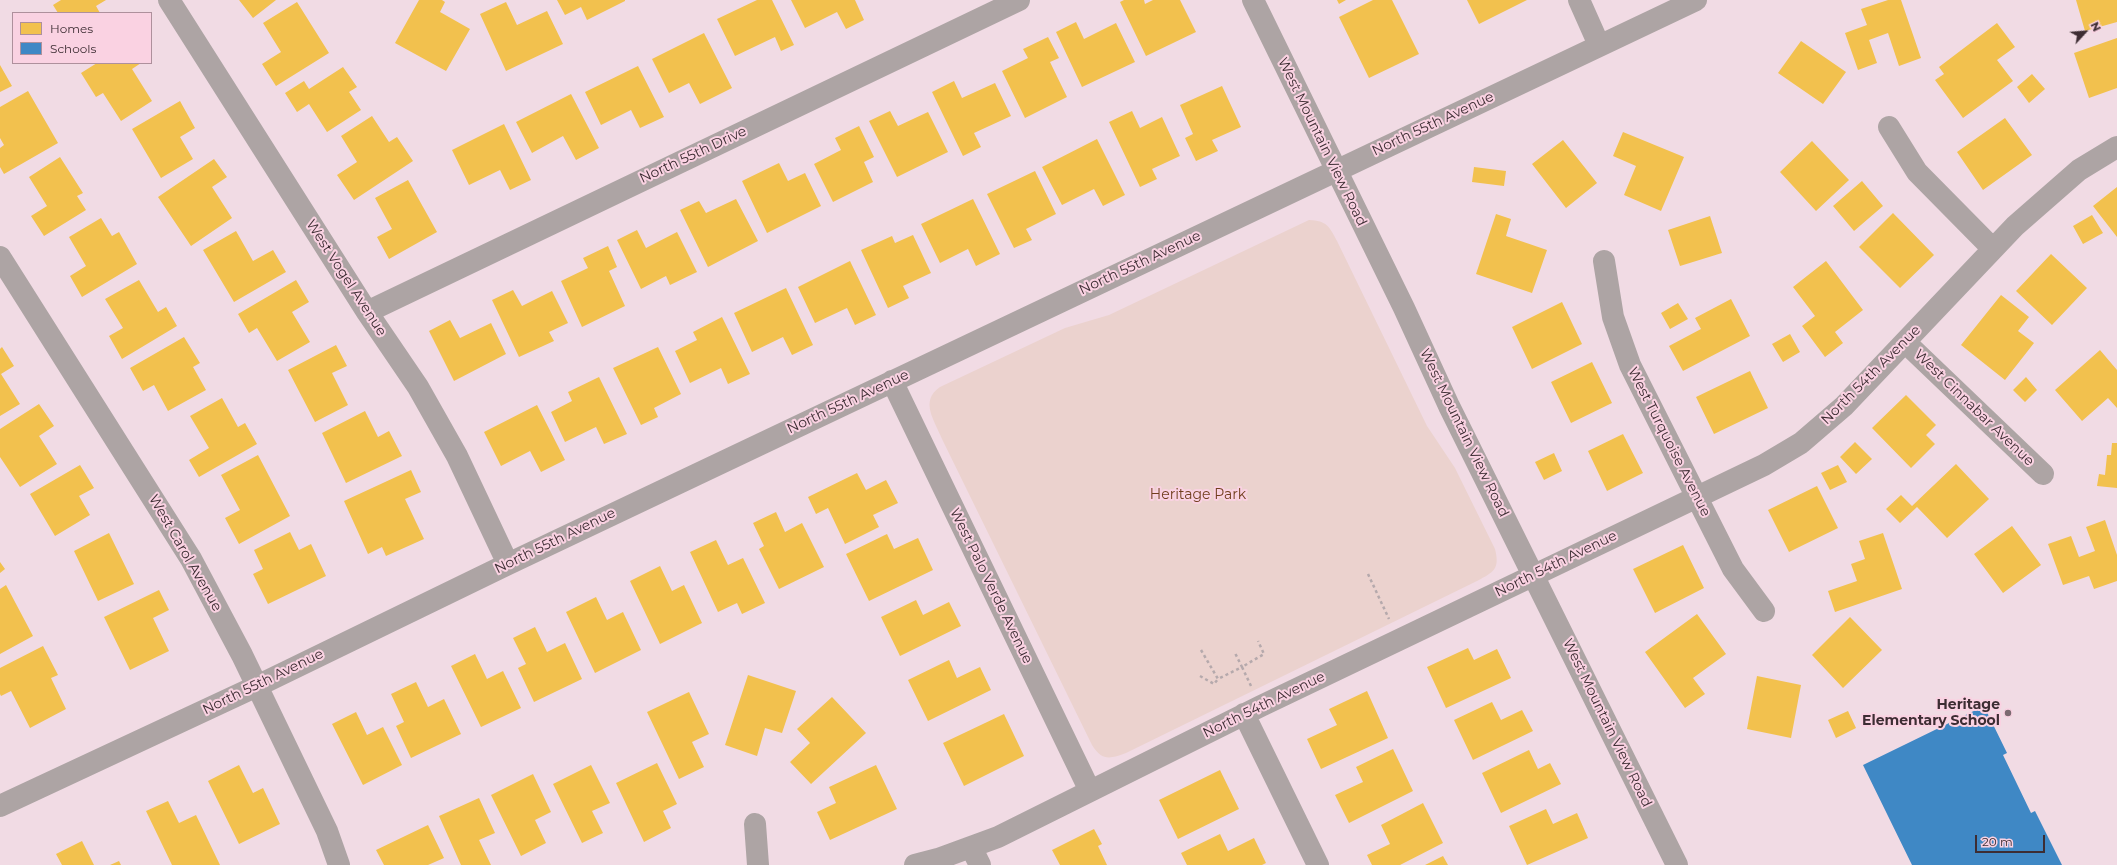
<!DOCTYPE html>
<html>
<head>
<meta charset="utf-8">
<style>
  body { margin:0 }
  #map { position:relative; width:2117px; height:865px; overflow:hidden; background:#f1dbe4; font-family:Montserrat,sans-serif }
  canvas { display:block }
  .legend { position:absolute; left:12px; top:12px; width:140px; height:52px; box-sizing:border-box; background:#fad2e2; border:1px solid #ae909c; margin:0; padding:5px 7px; list-style:none; font-size:12px; color:#3d2d33 }
  .legend li { display:flex; align-items:center; gap:8px; height:20px }
  .legend b { width:20px; border:1px solid #ae909c }
  .north { position:absolute; left:2065px; top:12px; width:40px; height:40px; -webkit-text-stroke:3px #fad2e2; paint-order:stroke; rotate:64deg; font-size:11px; font-weight:700; line-height:16px; text-align:center; color:#3d2d33 }
  .north::after { content:''; display:block; margin:auto; width:14px; height:18px; background:#3d2d33; clip-path:polygon(50% 0,100% 100%,50% 72%,0 100%) }
  .scale { position:absolute; left:1975px; top:835px; width:70px; height:18px; box-sizing:border-box; border:2px solid #3d2d33; border-top:0; padding-left:5px; font-size:12px; line-height:14px; white-space:nowrap; color:#3d2d33; -webkit-text-stroke:3px #fad2e2; paint-order:stroke }
</style>
</head>
<body>
<div id="map">
<canvas width="2117" height="865"></canvas>
<ul class="legend">
<li><b style="height:11px;background:#f2c14e"></b>Homes</li>
<li><b style="height:11px;background:#3f88c5"></b>Schools</li>
</ul>
<div class="north">N</div>
<div class="scale">20 m</div>
</div>
<script>
const context = document.querySelector('canvas').getContext('2d');
context.lineJoin = 'round';
function fillPath(path, color) {
  context.fillStyle = color;
  context.fill(path, 'evenodd');
}
function strokePath(path, color, width, dash) {
  context.strokeStyle = color;
  context.lineWidth = width;
  context.lineCap = dash ? 'butt' : 'round';
  context.setLineDash(dash || []);
  context.stroke(path);
}
function label(font, color, halo, rows, align = 'center') {
  context.font = font + ' Montserrat,sans-serif';
  context.lineWidth = 4;
  context.setLineDash([]);
  context.textBaseline = 'middle';
  context.strokeStyle = halo;
  context.fillStyle = color;
  for (const [text, x, y, turn = 0] of rows) {
    context.save();
    context.translate(x, y);
    context.rotate((+turn || 0) * Math.PI / 180);
    context.textAlign = isNaN(turn) ? turn : align;
    if (halo) context.strokeText(text, 0, 0);
    context.fillText(text, 0, 0);
    context.restore();
  }
}
const green = new Path2D(`
  M 1309,220 C 1327,221 1329,226 1337,241 L 1427,426 L 1455,468 L 1495,549 C 1500,569 1494,572 1477,581 L 1126,753 C 1110,759 1102,761 1092,745 L 942,439 C 935,421 919,401 940,387 L 1065,328 L 1109,315 Z`);
const homes = new Path2D(`
  M 61,0 L 106,0 L 96,6 L 100,13 L 58,13 L 53,5 Z
  M 239,0 L 276,0 L 253,18 Z
  M 419,0 L 442,0 L 445,2 L 440,12 L 470,29 L 446,71 L 395,43 Z
  M 557,0 L 625,0 L 625,1 L 587,20 L 581,7 L 565,15 Z
  M 757,0 L 772,0 L 794,45 L 781,51 L 775,37 L 735,56 L 717,19 Z
  M 791,0 L 855,0 L 864,20 L 846,29 L 837,12 L 805,28 Z
  M 1124,0 L 1144,0 L 1145,4 L 1153,0 L 1180,0 L 1196,32 L 1146,56 L 1120,2 Z
  M 1337,0 L 1346,0 L 1339,4 Z
  M 1373,0 L 1392,0 L 1419,54 L 1369,78 L 1339,17 Z
  M 1467,0 L 1527,0 L 1479,24 Z
  M 1888,0 L 1901,0 L 1921,58 L 1899,66 L 1888,33 L 1869,40 L 1877,63 L 1858,70 L 1845,33 L 1867,25 L 1861,9 Z
  M 2076,0 L 2117,0 L 2117,22 L 2085,31 Z
  M 297,2 L 329,53 L 276,86 L 262,64 L 281,52 L 263,23 Z
  M 506,2 L 517,25 L 547,11 L 563,44 L 506,71 L 480,14 Z
  M 1076,22 L 1084,39 L 1116,23 L 1135,62 L 1082,87 L 1056,32 Z
  M 1997,23 L 2015,47 L 1997,60 L 2013,81 L 1963,118 L 1935,80 L 1944,74 L 1939,67 Z
  M 704,33 L 732,88 L 700,104 L 689,83 L 669,93 L 652,59 Z
  M 1048,37 L 1059,58 L 1050,62 L 1067,97 L 1025,118 L 1002,71 L 1028,58 L 1023,49 Z
  M 2117,38 L 2117,88 L 2089,98 L 2074,53 Z
  M 1801,41 L 1846,72 L 1823,104 L 1778,73 Z
  M 97,63 L 141,63 L 132,69 L 152,101 L 121,121 L 103,93 L 96,97 L 81,73 Z
  M 0,65 L 12,86 L 0,92 Z
  M 638,66 L 664,117 L 640,128 L 631,110 L 601,125 L 585,92 Z
  M 343,67 L 357,87 L 349,92 L 361,110 L 327,132 L 309,104 L 297,112 L 285,93 L 304,81 L 309,89 Z
  M 2032,74 L 2045,89 L 2029,103 L 2017,87 Z
  M 954,81 L 962,98 L 995,83 L 1011,116 L 974,133 L 981,147 L 963,156 L 932,92 Z
  M 1222,86 L 1241,127 L 1212,140 L 1218,151 L 1196,161 L 1185,138 L 1193,134 L 1180,105 Z
  M 28,91 L 58,143 L 4,174 L 0,167 L 0,148 L 4,145 L 0,138 L 0,107 Z
  M 571,94 L 599,148 L 576,160 L 563,136 L 532,153 L 516,122 Z
  M 180,101 L 195,128 L 180,137 L 193,159 L 161,178 L 132,129 Z
  M 890,111 L 898,126 L 928,112 L 948,152 L 897,177 L 869,121 Z
  M 1132,111 L 1140,128 L 1162,117 L 1180,156 L 1152,169 L 1157,179 L 1140,187 L 1109,122 Z
  M 372,116 L 389,142 L 397,137 L 413,161 L 354,200 L 337,175 L 357,162 L 341,136 Z
  M 2005,118 L 2032,155 L 1983,190 L 1957,152 Z
  M 504,124 L 531,180 L 510,190 L 500,170 L 469,185 L 452,150 Z
  M 859,126 L 874,157 L 864,162 L 873,182 L 833,202 L 814,164 L 841,150 L 835,138 Z
  M 1623,132 L 1684,157 L 1661,211 L 1624,195 L 1636,166 L 1613,156 Z
  M 1097,139 L 1125,195 L 1103,206 L 1094,189 L 1062,205 L 1042,167 Z
  M 1563,140 L 1597,183 L 1566,208 L 1532,164 Z
  M 1812,141 L 1849,180 L 1816,211 L 1780,172 Z
  M 60,157 L 83,193 L 77,196 L 86,210 L 44,236 L 31,216 L 47,206 L 29,177 Z
  M 214,159 L 227,177 L 212,187 L 232,218 L 191,246 L 158,197 Z
  M 779,163 L 788,181 L 805,173 L 821,206 L 767,233 L 742,181 Z
  M 1474,167 L 1506,171 L 1504,186 L 1472,182 Z
  M 1035,171 L 1056,214 L 1026,229 L 1032,240 L 1014,248 L 987,194 Z
  M 408,180 L 437,232 L 389,259 L 377,237 L 392,229 L 375,198 Z
  M 1862,181 L 1883,206 L 1854,231 L 1833,206 Z
  M 2117,187 L 2117,237 L 2093,206 Z
  M 736,199 L 758,241 L 708,267 L 680,210 L 699,201 L 706,213 Z
  M 973,199 L 1000,254 L 976,266 L 968,249 L 940,263 L 921,224 Z
  M 1893,213 L 1934,255 L 1900,288 L 1859,247 Z
  M 1496,214 L 1511,219 L 1506,236 L 1547,250 L 1532,293 L 1476,274 Z
  M 2092,215 L 2103,233 L 2083,244 L 2073,226 Z
  M 1710,216 L 1722,253 L 1680,266 L 1668,230 Z
  M 101,218 L 112,236 L 119,232 L 137,264 L 82,297 L 70,276 L 86,266 L 69,237 Z
  M 637,230 L 646,248 L 677,232 L 697,272 L 670,285 L 666,276 L 641,289 L 617,240 Z
  M 236,231 L 253,261 L 273,250 L 286,272 L 234,302 L 203,250 Z
  M 913,235 L 931,273 L 903,286 L 909,298 L 888,308 L 861,250 L 892,236 L 895,243 Z
  M 608,246 L 617,267 L 609,271 L 625,306 L 582,327 L 561,281 L 588,268 L 583,258 Z
  M 2051,254 L 2087,288 L 2052,325 L 2016,291 Z
  M 850,261 L 876,315 L 855,325 L 847,308 L 815,323 L 798,287 Z
  M 1826,261 L 1863,310 L 1835,332 L 1843,343 L 1825,357 L 1802,326 L 1815,316 L 1793,287 Z
  M 139,280 L 158,312 L 166,307 L 177,326 L 122,359 L 109,336 L 123,328 L 105,299 Z
  M 296,280 L 309,302 L 292,312 L 310,342 L 277,361 L 257,328 L 249,333 L 238,314 Z
  M 786,288 L 813,345 L 792,355 L 783,337 L 752,352 L 734,313 Z
  M 513,290 L 522,306 L 552,291 L 568,323 L 549,332 L 554,341 L 519,357 L 492,300 Z
  M 2001,295 L 2029,317 L 2018,331 L 2034,343 L 2005,380 L 1961,345 Z
  M 1731,299 L 1750,336 L 1683,371 L 1669,346 L 1701,329 L 1695,318 Z
  M 1562,302 L 1582,344 L 1532,369 L 1512,327 Z
  M 1678,303 L 1688,319 L 1670,329 L 1661,313 Z
  M 722,317 L 750,374 L 728,384 L 721,368 L 690,383 L 675,351 L 697,340 L 693,332 Z
  M 450,320 L 460,338 L 491,323 L 506,354 L 454,381 L 429,331 Z
  M 1790,334 L 1800,352 L 1783,362 L 1772,344 Z
  M 184,337 L 200,363 L 193,367 L 206,390 L 168,411 L 154,385 L 143,391 L 130,368 Z
  M 336,345 L 347,366 L 332,373 L 348,405 L 315,422 L 288,370 Z
  M 2,347 L 14,366 L 1,374 L 20,404 L 0,416 L 0,349 Z
  M 658,347 L 681,394 L 654,408 L 658,417 L 641,425 L 613,368 Z
  M 2100,350 L 2117,370 L 2117,408 L 2108,398 L 2082,421 L 2055,390 Z
  M 1592,362 L 1612,403 L 1571,423 L 1551,382 Z
  M 1750,371 L 1768,408 L 1714,434 L 1696,397 Z
  M 599,377 L 627,434 L 604,444 L 596,427 L 565,442 L 551,412 L 572,401 L 568,392 Z
  M 2026,377 L 2037,390 L 2025,402 L 2013,390 Z
  M 1906,395 L 1936,425 L 1926,435 L 1935,444 L 1911,468 L 1872,428 Z
  M 222,398 L 238,427 L 245,423 L 257,444 L 199,477 L 189,460 L 209,448 L 190,416 Z
  M 39,404 L 54,426 L 39,436 L 57,464 L 20,487 L 0,457 L 0,429 Z
  M 537,405 L 565,460 L 541,472 L 530,451 L 501,466 L 484,432 Z
  M 365,411 L 378,437 L 389,431 L 402,456 L 346,483 L 322,433 Z
  M 1623,434 L 1643,473 L 1607,491 L 1588,451 Z
  M 1855,442 L 1872,459 L 1856,474 L 1840,457 Z
  M 2112,443 L 2117,443 L 2117,488 L 2097,486 L 2099,474 L 2105,475 L 2107,455 L 2111,455 Z
  M 1554,453 L 1562,471 L 1544,480 L 1535,462 Z
  M 258,455 L 290,516 L 239,544 L 225,518 L 240,510 L 221,475 Z
  M 1956,464 L 1989,499 L 1947,538 L 1917,507 L 1900,523 L 1886,509 L 1901,495 L 1912,506 Z
  M 80,465 L 94,488 L 79,496 L 90,515 L 55,536 L 30,494 Z
  M 1838,465 L 1847,482 L 1830,490 L 1821,473 Z
  M 411,470 L 421,492 L 405,499 L 424,539 L 386,556 L 382,547 L 368,554 L 344,501 Z
  M 857,473 L 866,490 L 886,480 L 898,503 L 873,515 L 879,527 L 845,544 L 828,508 L 816,514 L 808,497 Z
  M 1817,486 L 1838,528 L 1789,552 L 1768,510 Z
  M 776,512 L 785,532 L 802,523 L 824,567 L 779,589 L 759,549 L 764,546 L 753,523 Z
  M 2105,520 L 2117,555 L 2117,581 L 2094,589 L 2089,576 L 2063,585 L 2048,544 L 2071,536 L 2079,557 L 2095,551 L 2086,527 Z
  M 2012,526 L 2041,565 L 2003,593 L 1974,554 Z
  M 290,532 L 299,550 L 311,544 L 326,576 L 268,604 L 253,574 L 263,569 L 254,550 Z
  M 109,533 L 134,584 L 98,601 L 74,551 Z
  M 1883,533 L 1902,589 L 1835,612 L 1828,591 L 1857,581 L 1851,564 L 1865,559 L 1859,541 Z
  M 887,534 L 894,549 L 918,538 L 933,570 L 869,601 L 846,554 Z
  M 716,540 L 728,565 L 743,558 L 765,603 L 742,614 L 737,603 L 718,612 L 690,552 Z
  M 1683,545 L 1704,588 L 1655,613 L 1633,569 Z
  M 0,562 L 5,569 L 0,573 Z
  M 660,566 L 672,591 L 684,585 L 702,623 L 660,644 L 630,581 Z
  M 6,585 L 33,636 L 0,654 L 0,589 Z
  M 159,590 L 169,610 L 153,618 L 169,651 L 130,670 L 104,617 Z
  M 596,597 L 607,620 L 623,612 L 641,650 L 595,673 L 566,612 Z
  M 916,600 L 923,615 L 949,602 L 961,626 L 900,656 L 881,617 Z
  M 1697,614 L 1726,654 L 1693,678 L 1705,694 L 1685,708 L 1645,652 Z
  M 1850,617 L 1882,650 L 1843,688 L 1812,655 Z
  M 535,627 L 547,652 L 565,643 L 582,679 L 534,702 L 518,668 L 526,664 L 513,638 Z
  M 43,646 L 58,675 L 51,678 L 66,709 L 30,728 L 11,691 L 1,696 L 0,694 L 0,668 Z
  M 1468,648 L 1474,660 L 1497,649 L 1511,678 L 1446,708 L 1427,667 Z
  M 475,654 L 487,679 L 503,671 L 521,708 L 481,727 L 451,666 Z
  M 949,660 L 957,678 L 980,667 L 991,690 L 928,721 L 908,680 Z
  M 748,675 L 796,691 L 782,733 L 765,728 L 757,756 L 725,745 Z
  M 1757,676 L 1801,685 L 1791,738 L 1747,729 Z
  M 416,682 L 428,707 L 444,699 L 461,734 L 411,758 L 396,726 L 404,722 L 391,694 Z
  M 1367,691 L 1388,738 L 1321,769 L 1307,739 L 1337,725 L 1329,709 Z
  M 689,692 L 709,734 L 692,742 L 704,767 L 679,779 L 647,712 Z
  M 832,697 L 866,733 L 811,784 L 790,762 L 810,743 L 797,729 Z
  M 1492,702 L 1501,720 L 1522,710 L 1533,731 L 1473,760 L 1454,720 Z
  M 1848,711 L 1856,728 L 1836,738 L 1828,720 Z
  M 356,712 L 367,735 L 383,727 L 402,765 L 363,785 L 332,724 Z
  M 1004,714 L 1024,756 L 964,786 L 943,743 Z
  M 1393,749 L 1413,791 L 1349,823 L 1335,795 L 1363,782 L 1356,767 Z
  M 1529,750 L 1538,769 L 1550,763 L 1561,784 L 1501,813 L 1482,773 Z
  M 657,763 L 677,804 L 663,811 L 671,828 L 644,842 L 616,783 Z
  M 239,765 L 253,793 L 263,788 L 280,824 L 239,844 L 208,781 Z
  M 591,765 L 610,803 L 592,811 L 603,833 L 582,843 L 553,784 Z
  M 876,765 L 897,809 L 830,840 L 817,812 L 836,803 L 829,787 Z
  M 1220,770 L 1239,809 L 1178,839 L 1159,800 Z
  M 533,774 L 551,812 L 535,820 L 546,843 L 521,856 L 491,795 Z
  M 479,798 L 495,833 L 479,840 L 491,865 L 461,865 L 439,816 Z
  M 168,801 L 179,823 L 196,815 L 220,865 L 172,865 L 146,811 Z
  M 1423,803 L 1443,843 L 1400,865 L 1372,865 L 1367,855 L 1390,844 L 1381,825 Z
  M 1546,809 L 1553,824 L 1577,813 L 1588,838 L 1527,865 L 1509,826 Z
  M 428,825 L 444,858 L 428,865 L 384,865 L 376,850 Z
  M 1094,829 L 1102,844 L 1098,846 L 1107,865 L 1060,865 L 1052,850 Z
  M 1220,834 L 1228,851 L 1254,838 L 1266,863 L 1262,865 L 1187,865 L 1181,853 Z
  M 82,841 L 94,865 L 62,865 L 56,854 Z
  M 1443,856 L 1448,865 L 1425,865 Z
  M 119,861 L 121,865 L 110,865 Z`);
const schools = new Path2D(`
  M 1984,706 L 2007,753 L 2003,755 L 2031,813 L 2035,811 L 2062,865 L 1912,865 L 1863,765 Z`);
const path = new Path2D(`
  M 1368,574 L 1389,619
  M 1201,650 L 1218,679 L 1242,667 L 1235,653
  M 1200,676 L 1214,684 L 1218,679
  M 1251,686 L 1242,667 L 1264,654 L 1258,641`);
const minor = new Path2D(`
  M 169,0 L 367,312 L 418,387 L 457,456 L 508,564
  M 1253,0 L 1404,308 L 1449,406 L 1677,865
  M 1579,0 L 1599,45
  M 1889,127 L 1917,172 L 1993,249
  M 0,257 L 191,559 L 242,655 L 327,831 L 339,865
  M 1604,261 L 1613,317 L 1630,365 L 1733,569 L 1764,611
  M 367,312 L 1019,0
  M 1905,342 L 2043,474
  M 892,381 L 1090,791
  M 1244,714 L 1318,865
  M 0,806 L 257,686 L 508,564 L 1696,0
  M 755,824 L 758,865
  M 971,847 L 980,865
  M 915,865 L 938,859 L 998,837 L 1261,706 L 1764,465 L 1801,443 L 1844,406 L 2015,226 L 2079,170 L 2117,147`);
const markers = [
  [2008,713,4,"#7c6a71"]
];
const streetNames = [
  ["North 55th Avenue",1433,124,-25],
  ["West Mountain View Road",1322,142,64],
  ["North 55th Drive",693,155,-25],
  ["North 55th Avenue",1140,263,-25],
  ["West Vogel Avenue",346,278,57],
  ["North 54th Avenue",1871,375,-45],
  ["North 55th Avenue",848,402,-25],
  ["West Cinnabar Avenue",1974,408,44],
  ["West Mountain View Road",1464,433,64],
  ["West Turquoise Avenue",1669,442,63],
  ["North 55th Avenue",555,541,-26],
  ["West Carol Avenue",185,553,60],
  ["North 54th Avenue",1556,564,-26],
  ["West Palo Verde Avenue",991,586,64],
  ["North 55th Avenue",263,682,-26],
  ["North 54th Avenue",1264,705,-26],
  ["West Mountain View Road",1607,723,64]
];
const parkNames = [
  ["Heritage Park",1198,495]
];
const poiNames = [
  ["Heritage",2000,705],
  ["Elementary School",2000,721]
];
fillPath(green, '#ebd2ce');
fillPath(homes, '#f2c14e');
fillPath(schools, '#3f88c5');
strokePath(path, '#b5a9ac', 2.5, [3, 3]);
strokePath(minor, '#ada4a4', 22);
for (const [x, y, r, color] of markers) {
  const dot = new Path2D();
  dot.arc(x, y, r, 0, 2 * Math.PI);
  context.fillStyle = color;
  context.fill(dot);
  strokePath(dot, '#fad2e2', 1.5);
}
label('14px', '#3d2d33', '#fad2e2', streetNames);
label('14px', '#713e1d', '#fad2e2', parkNames);
label('bold 14px', '#3d2d33', '#fad2e2', poiNames, 'right');
</script>
</body>
</html>
